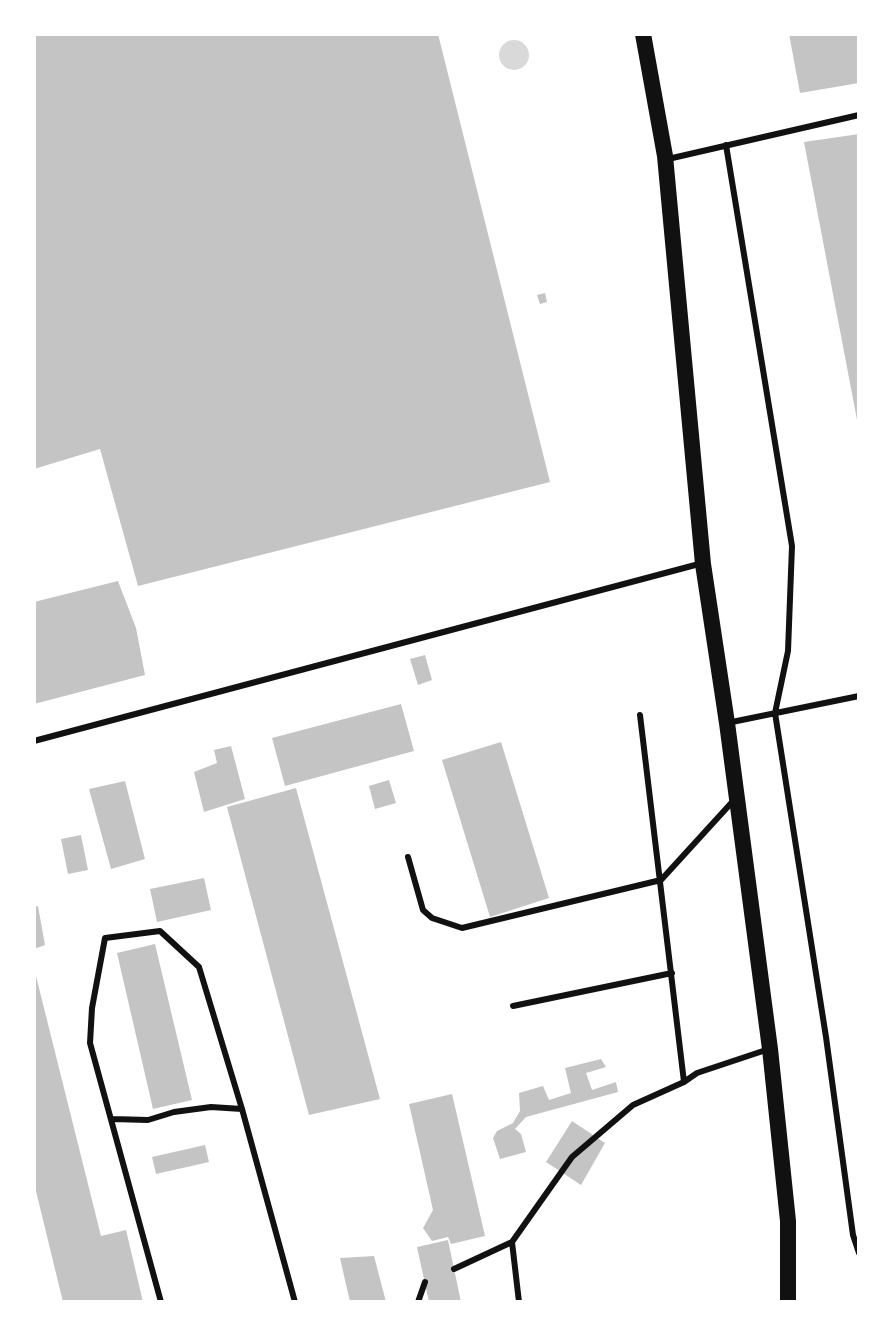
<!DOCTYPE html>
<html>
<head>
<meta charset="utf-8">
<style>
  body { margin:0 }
  #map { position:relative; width:893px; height:1336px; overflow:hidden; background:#fff; font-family:Helvetica,sans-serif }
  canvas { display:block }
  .frame { position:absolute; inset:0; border:36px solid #fff; pointer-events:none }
</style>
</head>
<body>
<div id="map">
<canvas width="893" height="1336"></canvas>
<div class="frame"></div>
</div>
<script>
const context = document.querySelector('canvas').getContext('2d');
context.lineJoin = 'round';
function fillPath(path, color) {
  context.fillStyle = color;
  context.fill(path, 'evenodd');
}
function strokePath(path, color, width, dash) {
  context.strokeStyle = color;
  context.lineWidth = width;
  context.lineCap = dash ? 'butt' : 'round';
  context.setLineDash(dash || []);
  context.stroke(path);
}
const water = new Path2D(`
  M499 55a15 15 0 1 1 30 0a15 15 0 1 1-30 0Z`);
const building = new Path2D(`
  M 34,34 L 438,34 L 550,482 L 138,586 L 100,449 L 34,469 Z
  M 789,34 L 859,34 L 859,83 L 800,93 Z
  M 859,134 L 859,425 L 858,425 L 804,142 Z
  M 545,293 L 547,302 L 540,304 L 537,295 Z
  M 118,581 L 136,628 L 145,675 L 34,704 L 34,602 Z
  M 425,655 L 432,680 L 418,685 L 410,659 Z
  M 401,704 L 414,751 L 285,786 L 272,738 Z
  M 501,742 L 549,898 L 490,917 L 442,760 Z
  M 231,746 L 245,799 L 204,812 L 194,772 L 217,763 L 214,750 Z
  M 389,780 L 396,803 L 375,809 L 369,786 Z
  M 125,781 L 145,859 L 111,869 L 89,789 Z
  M 296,788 L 380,1099 L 309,1115 L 227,807 Z
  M 81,835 L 88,870 L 68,874 L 61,839 Z
  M 204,878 L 211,910 L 157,922 L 150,889 Z
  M 38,906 L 45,945 L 34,949 L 34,907 Z
  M 155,944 L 192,1100 L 153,1109 L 117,953 Z
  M 34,968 L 101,1236 L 126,1230 L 143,1302 L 63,1302 L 34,1183 Z
  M 601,1059 L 606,1067 L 586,1073 L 592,1090 L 616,1082 L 618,1092 L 526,1117 L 515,1129 L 521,1134 L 526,1152 L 500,1159 L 493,1138 L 497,1131 L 513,1123 L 520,1111 L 519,1093 L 543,1086 L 549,1100 L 571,1093 L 565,1068 Z
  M 452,1094 L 485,1236 L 451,1244 L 448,1237 L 432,1241 L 423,1228 L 433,1210 L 409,1104 Z
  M 572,1121 L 605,1143 L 581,1185 L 546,1162 Z
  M 205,1145 L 209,1162 L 156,1174 L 152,1157 Z
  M 448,1240 L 461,1302 L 429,1302 L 417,1247 Z
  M 374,1256 L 386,1302 L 350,1302 L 340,1258 Z`);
const service = new Path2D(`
  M 726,145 L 792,546 L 788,651 L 775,713 L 826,1037 L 853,1235 L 859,1253
  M 668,159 L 859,115
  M 640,715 L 684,1082
  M 727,723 L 859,696
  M 34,741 L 699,564
  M 408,857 L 423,910 L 432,918 L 462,928 L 661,880 L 734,800
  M 513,1006 L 672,973
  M 112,1119 L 148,1120 L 174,1112 L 211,1107 L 242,1109
  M 454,1269 L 512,1242
  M 161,1302 L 90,1043 L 92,1008 L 105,938 L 160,931 L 199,967 L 242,1109 L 295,1302
  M 418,1302 L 425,1282
  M 519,1302 L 512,1242 L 572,1157 L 633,1105 L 684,1082 L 697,1073 L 769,1049`);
const secondary = new Path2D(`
  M 643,34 L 665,156 L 703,564 L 727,723 L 770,1049 L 788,1221 L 788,1302`);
fillPath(water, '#d9d9d9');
fillPath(building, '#c4c4c4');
strokePath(service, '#111', 6);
strokePath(secondary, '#111', 16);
</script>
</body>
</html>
